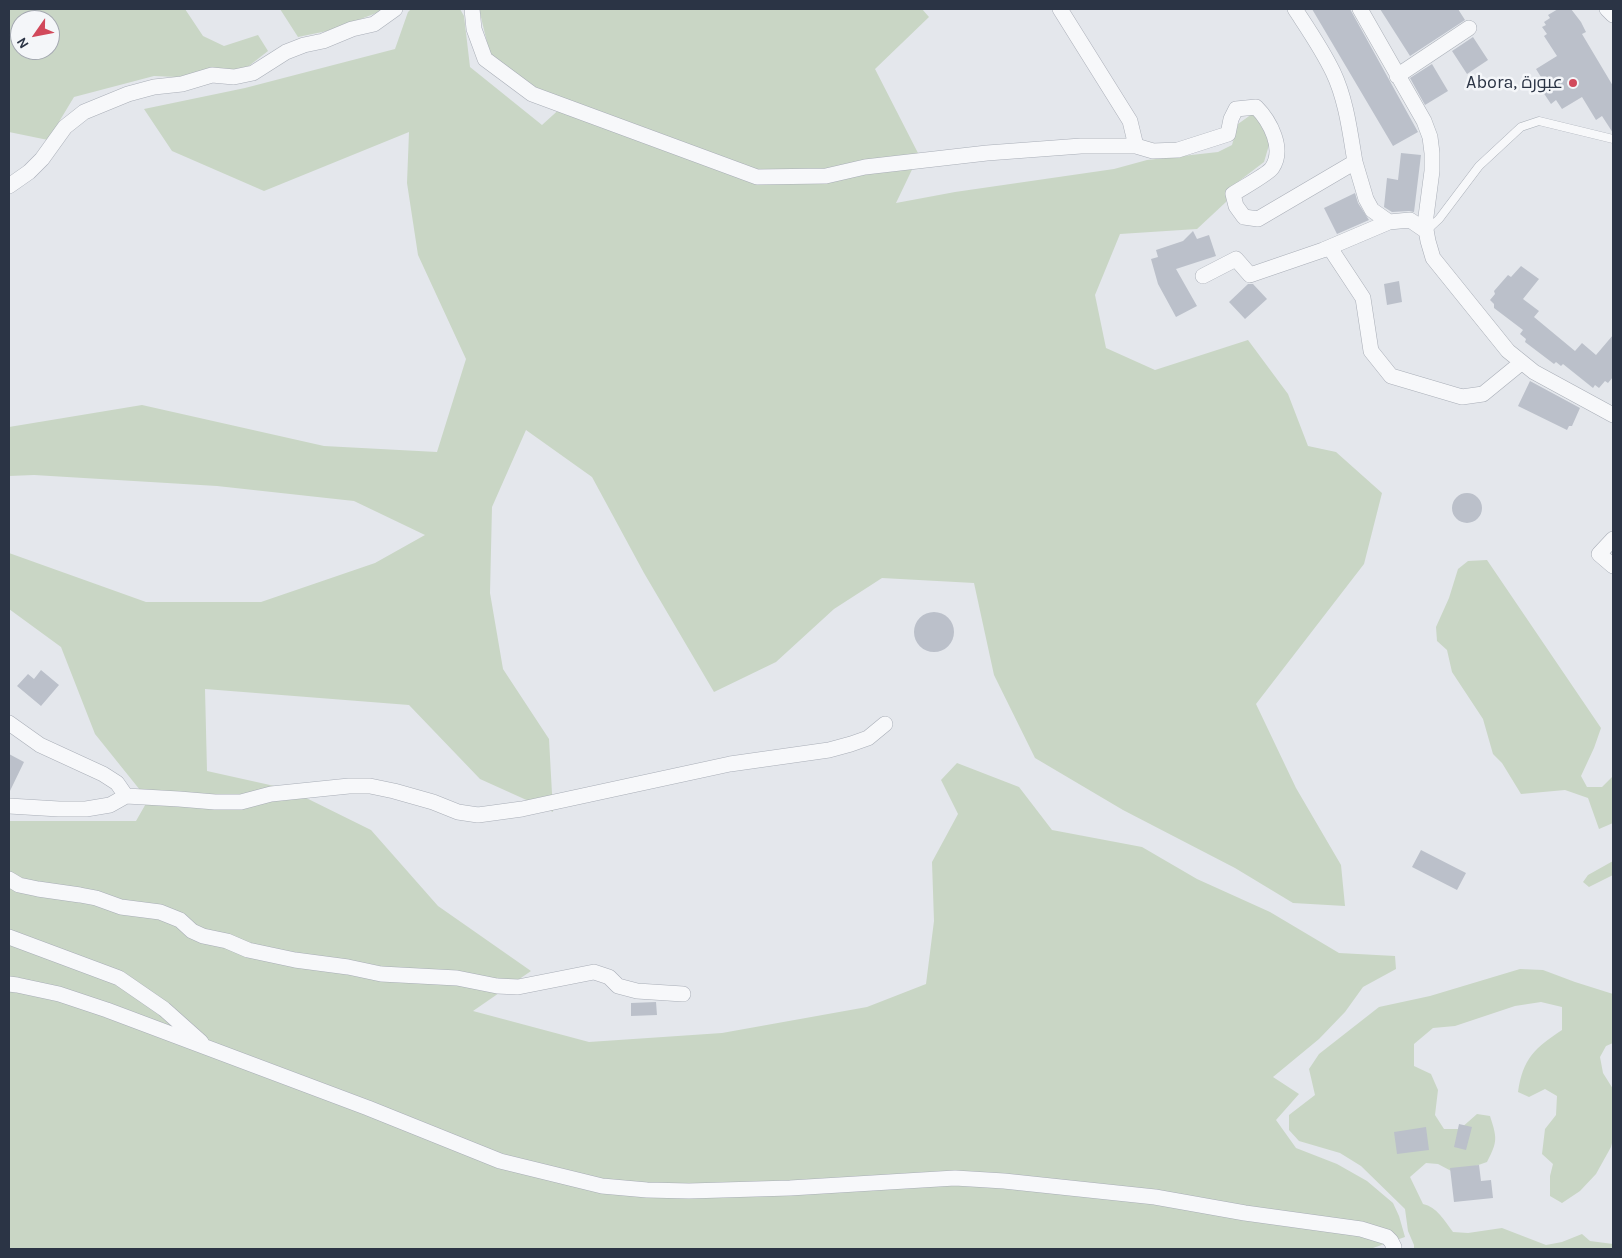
<!DOCTYPE html>
<html>
<head>
<meta charset="utf-8">
<style>
  body { margin:0 }
  #map { position:relative; width:1622px; height:1258px; overflow:hidden; background:#e4e7ec; font-family:Karla,sans-serif }
  canvas { display:block }
  .frame { position:absolute; inset:0; border:10px solid #2b3445; pointer-events:none }
  .north { position:absolute; left:10px; top:10px; width:50px; height:50px; box-sizing:border-box; background:#f4f6f9; border:1px solid #a4a8b1; border-radius:50%; rotate:237deg; font-size:14px; font-weight:700; line-height:20px; text-align:center; color:#2b3445 }
  .north::after { content:''; display:block; margin:auto; width:18px; height:22px; background:#d1495b; clip-path:polygon(50% 0,100% 100%,50% 72%,0 100%) }
</style>
</head>
<body>
<div id="map">
<canvas width="1622" height="1258"></canvas>
<div class="frame"></div>
<div class="north">N</div>
</div>
<script>
const context = document.querySelector('canvas').getContext('2d');
context.lineJoin = 'round';
function fillPath(path, color) {
  context.fillStyle = color;
  context.fill(path, 'evenodd');
}
function strokePath(path, color, width, dash) {
  context.strokeStyle = color;
  context.lineWidth = width;
  context.lineCap = dash ? 'butt' : 'round';
  context.setLineDash(dash || []);
  context.stroke(path);
}
function label(font, color, halo, rows, align = 'center') {
  context.font = font + ' Karla,Cairo,sans-serif';
  context.lineWidth = 5;
  context.setLineDash([]);
  context.textBaseline = 'middle';
  context.strokeStyle = halo;
  context.fillStyle = color;
  for (const [text, x, y, turn = 0] of rows) {
    context.save();
    context.translate(x, y);
    context.rotate((+turn || 0) * Math.PI / 180);
    context.textAlign = isNaN(turn) ? turn : align;
    if (halo) context.strokeText(text, 0, 0);
    context.fillText(text, 0, 0);
    context.restore();
  }
}
const green = new Path2D(`
  M 9,9 L 185,9 L 203,36 L 224,46 L 258,35 L 268,51 L 245,69 L 198,78 L 154,76 L 74,97 L 48,140 L 9,132 ZM 20,20 L 50,20 L 50,50 L 20,50 Z
  M 280,9 L 382,9 L 379,12 L 332,30 L 298,37 Z
  M 411,9 L 460,9 L 464,16 L 470,67 L 542,125 L 564,105 L 491,59 L 479,9 L 922,9 L 929,17 L 875,69 L 919,155 L 896,203 L 955,192 L 1114,169 L 1147,160 L 1218,152 L 1232,145 L 1238,124 L 1252,114 L 1267,130 L 1269,145 L 1264,162 L 1230,188 L 1226,202 L 1197,229 L 1120,234 L 1095,295 L 1106,348 L 1155,370 L 1248,340 L 1288,394 L 1308,446 L 1336,452 L 1382,493 L 1364,564 L 1256,704 L 1296,788 L 1341,865 L 1345,906 L 1293,903 L 1235,868 L 1123,810 L 1035,758 L 994,675 L 974,583 L 882,578 L 834,609 L 776,662 L 714,692 L 644,573 L 592,477 L 526,430 L 492,507 L 490,593 L 503,669 L 549,739 L 553,812 L 480,779 L 409,705 L 205,689 L 207,771 L 288,789 L 371,830 L 438,906 L 531,971 L 473,1011 L 589,1042 L 722,1033 L 867,1007 L 926,984 L 934,921 L 932,862 L 958,814 L 941,780 L 957,763 L 1019,787 L 1052,830 L 1142,847 L 1197,879 L 1270,912 L 1339,953 L 1395,956 L 1396,969 L 1363,987 L 1345,1012 L 1319,1039 L 1273,1077 L 1299,1094 L 1276,1120 L 1296,1148 L 1337,1164 L 1367,1181 L 1393,1203 L 1399,1216 L 1405,1237 L 1370,1249 L 9,1249 L 9,821 L 136,821 L 148,800 L 95,734 L 61,647 L 9,609 L 9,553 L 146,602 L 261,602 L 375,563 L 425,535 L 354,501 L 217,486 L 34,475 L 9,476 L 9,427 L 142,405 L 324,446 L 437,452 L 466,359 L 418,255 L 407,183 L 409,132 L 264,191 L 172,151 L 144,109 L 245,88 L 395,49 L 408,12 Z
  M 1487,560 L 1601,728 L 1594,748 L 1581,776 L 1587,787 L 1602,787 L 1613,776 L 1613,823 L 1599,829 L 1588,798 L 1565,790 L 1521,794 L 1502,763 L 1493,754 L 1483,719 L 1452,672 L 1447,650 L 1437,641 L 1436,627 L 1449,598 L 1458,569 L 1468,561 Z
  M 1613,861 L 1613,875 L 1589,887 L 1583,882 L 1588,875 Z
  M 1520,969 L 1543,970 L 1575,982 L 1613,994 L 1613,1043 L 1606,1046 L 1600,1057 L 1603,1073 L 1613,1089 L 1613,1139 L 1611,1147 L 1596,1174 L 1580,1191 L 1562,1203 L 1550,1196 L 1550,1176 L 1553,1164 L 1542,1154 L 1545,1129 L 1556,1115 L 1557,1096 L 1545,1089 L 1529,1097 L 1518,1092 C 1523,1058 1535,1048 1562,1030 L 1562,1007 L 1541,1002 L 1515,1006 L 1455,1026 L 1433,1028 L 1414,1044 L 1414,1066 L 1431,1074 L 1438,1090 L 1435,1115 L 1444,1129 L 1460,1129 L 1477,1114 L 1490,1116 C 1497,1138 1498,1141 1487,1162 L 1455,1173 L 1438,1164 L 1426,1163 L 1410,1177 L 1423,1204 C 1437,1207 1444,1220 1453,1232 L 1468,1233 L 1502,1228 L 1546,1245 L 1562,1242 L 1582,1234 L 1590,1241 L 1613,1244 L 1613,1249 L 1414,1249 L 1414,1245 L 1408,1231 L 1405,1209 L 1361,1166 L 1340,1153 L 1299,1141 L 1289,1130 L 1289,1115 L 1315,1095 L 1309,1069 L 1319,1054 L 1379,1007 L 1430,996 Z`);
const building = new Path2D(`
  M 1312,9 L 1350,9 L 1418,132 L 1393,146 Z
  M 1380,9 L 1458,9 L 1465,20 L 1410,56 Z
  M 1558,9 L 1571,9 L 1581,22 L 1586,32 L 1582,34 L 1613,86 L 1613,133 L 1602,116 L 1596,120 L 1582,97 L 1562,109 L 1556,100 L 1551,104 L 1535,80 L 1541,77 L 1536,69 L 1557,56 L 1544,36 L 1547,34 L 1542,27 L 1546,25 L 1544,22 L 1550,18 L 1548,15 Z
  M 1473,37 L 1488,60 L 1467,74 L 1452,51 Z
  M 1432,64 L 1448,91 L 1425,105 L 1410,78 Z
  M 1401,153 L 1421,155 L 1414,212 L 1409,211 L 1392,212 L 1384,207 L 1387,178 L 1398,180 Z
  M 1355,193 L 1358,203 L 1369,220 L 1337,234 L 1324,208 Z
  M 1193,231 L 1197,239 L 1209,235 L 1216,256 L 1176,269 L 1197,306 L 1176,317 L 1158,284 L 1151,259 L 1158,257 L 1156,250 L 1183,241 Z
  M 1521,266 L 1539,279 L 1523,299 L 1539,311 L 1534,317 L 1575,351 L 1582,343 L 1596,355 L 1613,335 L 1613,377 L 1608,383 L 1605,381 L 1599,388 L 1595,385 L 1593,388 L 1563,364 L 1561,366 L 1556,362 L 1554,364 L 1525,342 L 1526,339 L 1520,334 L 1523,330 L 1494,308 L 1494,304 L 1490,300 L 1495,294 L 1494,291 L 1508,275 L 1511,277 Z
  M 1399,281 L 1402,302 L 1387,305 L 1384,284 Z
  M 1248,284 L 1253,284 L 1267,299 L 1245,319 L 1229,302 Z
  M 1530,381 L 1580,408 L 1572,426 L 1569,426 L 1567,430 L 1518,406 Z
  M1452 508a15 15 0 1 1 30 0a15 15 0 1 1-30 0Z
  M914 632a20 20 0 1 1 40 0a20 20 0 1 1-40 0Z
  M 41,670 L 59,685 L 41,706 L 17,686 L 28,674 L 34,679 Z
  M 9,754 L 24,762 L 9,793 Z
  M 1421,850 L 1466,873 L 1457,890 L 1412,867 Z
  M 656,1002 L 657,1015 L 631,1016 L 631,1003 Z
  M 1459,1124 L 1472,1127 L 1466,1150 L 1454,1147 Z
  M 1426,1127 L 1429,1150 L 1397,1154 L 1394,1132 Z
  M 1479,1165 L 1481,1181 L 1491,1180 L 1493,1198 L 1454,1202 L 1450,1168 Z`);
const service = new Path2D(`
  M 1426,231 L 1439,219 L 1479,166 L 1521,127 L 1539,121 L 1613,139`);
const minor = new Path2D(`
  M 472,9 L 474,29 L 485,59 L 532,94 L 757,177 L 826,176 L 865,167 L 987,153 L 1081,146 L 1136,146 L 1153,151 L 1178,150 L 1228,134 L 1231,119 L 1236,109 L 1256,107 C 1270,121 1285,149 1272,168 C 1268,174 1242,188 1233,194 L 1236,206 L 1244,217 L 1258,219 L 1355,162 L 1366,199 L 1372,210 L 1389,222 L 1410,220 L 1426,231
  M 1060,9 L 1130,121 L 1136,146
  M 1295,9 C 1308,29 1322,49 1333,72 C 1346,99 1350,132 1355,162
  M 1360,9 L 1424,121 L 1430,137 L 1432,153 L 1432,171 L 1425,224 L 1428,241 L 1433,258 L 1508,351 L 1534,372 L 1613,415
  M 1607,9 L 1613,15
  M 1397,76 L 1469,28
  M 9,186 L 29,172 L 42,159 L 65,127 L 84,112 L 128,94 L 154,87 L 182,84 L 212,75 L 234,77 L 253,73 L 286,52 L 304,45 L 323,41 L 352,29 L 374,24 L 395,9
  M 1330,248 L 1363,298 L 1371,351 L 1391,376 L 1462,397 L 1483,394 L 1521,363
  M 1203,276 L 1236,259 L 1250,275 L 1323,250 L 1389,222
  M 1613,539 L 1599,554 L 1613,566
  M 9,723 L 40,745 L 103,774 L 117,783 L 126,796
  M 9,806 L 59,809 L 86,809 L 110,805 L 126,796 L 179,799 L 215,802 L 241,802 L 271,794 L 349,786 L 370,786 L 394,791 L 433,802 L 458,812 L 478,815 L 522,809 L 730,764 L 829,750 L 851,744 L 868,738 L 885,724
  M 9,879 L 19,885 L 38,889 L 80,895 L 96,898 L 121,907 L 160,912 L 180,920 L 192,931 L 203,936 L 227,941 L 248,950 L 295,960 L 348,967 L 381,974 L 457,978 L 497,986 L 518,987 L 594,972 L 609,977 L 618,986 L 637,991 L 683,994
  M 9,937 L 119,978 L 164,1009 L 201,1042
  M 9,984 L 17,985 L 59,994 L 107,1010 L 368,1108 L 500,1161 L 602,1186 L 647,1190 L 689,1191 L 790,1188 L 955,1178 L 1004,1181 L 1155,1197 L 1245,1213 L 1361,1229 L 1387,1237 L 1391,1241 L 1394,1247 L 1393,1249`);
const markers = [
  [1573,83,5,"#d1495b"]
];
const poiNames = [
  ["Abora, عبورة",1563,83]
];
fillPath(green, '#c9d6c5');
fillPath(building, '#bbc0ca');
strokePath(service, '#a9aeb7', 9);
strokePath(minor, '#a9aeb7', 16);
strokePath(service, '#f7f8fa', 8);
strokePath(minor, '#f7f8fa', 15);
for (const [x, y, r, color] of markers) {
  const dot = new Path2D();
  dot.arc(x, y, r, 0, 2 * Math.PI);
  context.fillStyle = color;
  context.fill(dot);
  strokePath(dot, '#f4f6f9', 2);
}
label('18px', '#2b3445', '#f4f6f9', poiNames, 'right');
</script>
</body>
</html>
